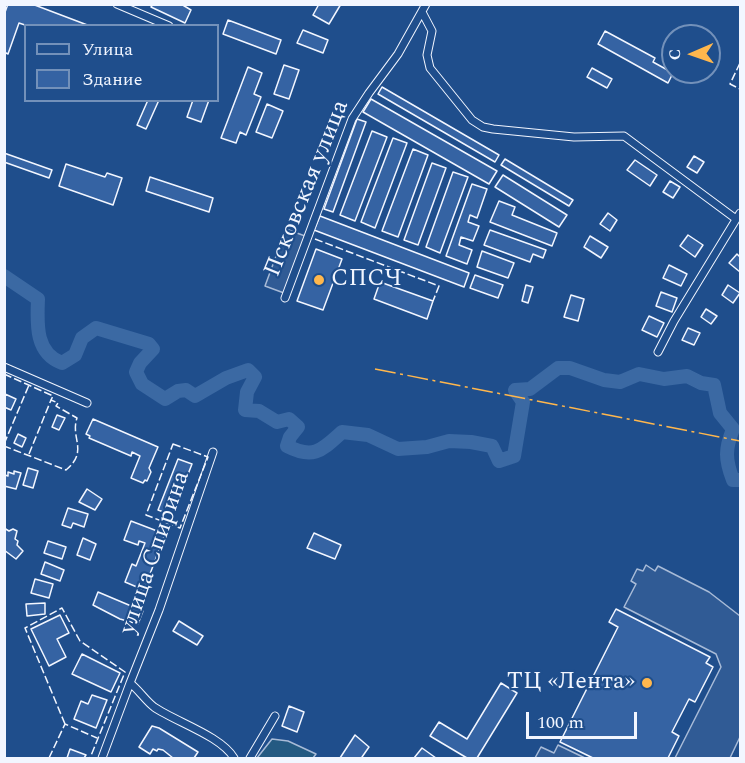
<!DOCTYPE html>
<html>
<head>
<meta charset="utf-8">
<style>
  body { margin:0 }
  #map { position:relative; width:745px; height:763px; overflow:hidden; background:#1f4e8c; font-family:Spectral,serif }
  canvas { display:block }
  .frame { position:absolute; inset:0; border:6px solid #f2f6ff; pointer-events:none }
  .legend { position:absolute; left:24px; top:24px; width:195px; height:78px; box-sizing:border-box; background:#1f4e8c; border:2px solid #7391ba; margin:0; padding:8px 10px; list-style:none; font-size:18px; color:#f2f6ff }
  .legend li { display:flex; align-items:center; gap:12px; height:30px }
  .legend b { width:30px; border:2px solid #7391ba }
  .north { position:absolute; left:661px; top:24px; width:60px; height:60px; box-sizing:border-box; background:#1f4e8c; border:2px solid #7391ba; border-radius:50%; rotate:268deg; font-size:16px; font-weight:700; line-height:24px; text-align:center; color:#f2f6ff }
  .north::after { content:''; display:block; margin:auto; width:21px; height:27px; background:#ffb74d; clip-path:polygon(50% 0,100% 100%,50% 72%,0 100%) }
  .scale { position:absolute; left:526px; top:712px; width:111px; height:27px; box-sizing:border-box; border:3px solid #f2f6ff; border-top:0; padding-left:8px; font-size:18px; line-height:21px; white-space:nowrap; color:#f2f6ff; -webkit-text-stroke:4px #1f4e8c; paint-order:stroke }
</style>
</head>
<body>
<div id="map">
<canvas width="745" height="763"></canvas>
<div class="frame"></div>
<ul class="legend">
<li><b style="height:8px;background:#1f4e8c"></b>Улица</li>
<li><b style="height:16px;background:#3563a3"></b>Здание</li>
</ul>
<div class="north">С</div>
<div class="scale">100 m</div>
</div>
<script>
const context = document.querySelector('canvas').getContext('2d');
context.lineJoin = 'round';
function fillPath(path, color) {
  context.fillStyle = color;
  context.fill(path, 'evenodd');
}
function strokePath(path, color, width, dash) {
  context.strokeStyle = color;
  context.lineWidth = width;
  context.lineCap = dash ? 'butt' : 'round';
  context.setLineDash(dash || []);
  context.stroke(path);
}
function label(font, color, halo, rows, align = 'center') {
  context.font = font + ' Spectral,serif';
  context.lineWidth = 4.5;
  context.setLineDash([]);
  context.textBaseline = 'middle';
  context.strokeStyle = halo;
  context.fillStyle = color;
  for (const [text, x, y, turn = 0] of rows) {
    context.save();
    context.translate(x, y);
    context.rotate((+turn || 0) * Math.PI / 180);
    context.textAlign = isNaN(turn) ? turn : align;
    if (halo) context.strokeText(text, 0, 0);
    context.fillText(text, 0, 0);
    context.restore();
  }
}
const green = new Path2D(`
  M 272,739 L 288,741 L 316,754 L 313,758 L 257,758 Z`);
const parking = new Path2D(`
  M 286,229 L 305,236 L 284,293 L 265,286 Z
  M 646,565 L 655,571 L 658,566 L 709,592 L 740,616 L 740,737 L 730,758 L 675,758 L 721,667 L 716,654 L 624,607 L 636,584 L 631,581 L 637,569 L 643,571 Z
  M 558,745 L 585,758 L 535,758 L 541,747 L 554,753 Z`);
const river = new Path2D(`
  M 4,276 L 38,299 C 37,324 35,353 62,363 L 75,355 L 82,338 L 96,328 L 149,344 L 153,349 L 140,363 L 136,372 L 142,384 L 165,399 L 178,391 L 186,390 L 195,396 L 226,378 L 248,370 L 255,377 L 247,392 L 245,410 L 259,411 L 277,422 L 289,419 L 298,427 L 290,437 L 287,446 C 314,460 322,450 342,432 L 368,435 L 398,449 L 427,447 L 449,441 L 471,442 L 492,446 L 499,461 L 514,456 L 523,402 L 515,390 L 530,389 L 558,368 L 570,368 L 604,380 L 620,382 L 639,374 L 664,379 L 687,376 L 701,383 L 714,385 L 720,413 L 733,429 C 725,449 725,459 733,480 L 740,480`);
const building = new Path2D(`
  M 8,4 L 32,4 L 90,26 L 28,26 L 19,23 L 8,54 L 4,52 L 4,15 Z
  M 153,4 L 181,4 L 191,10 L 185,23 L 151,7 Z
  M 319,4 L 341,4 L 329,24 L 313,15 Z
  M 228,20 L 281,40 L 276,54 L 223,34 Z
  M 303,30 L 328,40 L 323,53 L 297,43 Z
  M 605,31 L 655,58 L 653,62 L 673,73 L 668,83 L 598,44 Z
  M 284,65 L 299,70 L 289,99 L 274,94 Z
  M 248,67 L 262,73 L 254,94 L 261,97 L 246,135 L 240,132 L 236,143 L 221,138 Z
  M 592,68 L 612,79 L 607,88 L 587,77 Z
  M 382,87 L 499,155 L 495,162 L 378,94 Z
  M 371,99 L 497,171 L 489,184 L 363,112 Z
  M 148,100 L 159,100 L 146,129 L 137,125 Z
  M 193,100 L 209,100 L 201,122 L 187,117 Z
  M 267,104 L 283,111 L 272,138 L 256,132 Z
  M 357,119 L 366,122 L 333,212 L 324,209 Z
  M 372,131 L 387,137 L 355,221 L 340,215 Z
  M 393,138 L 407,143 L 375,228 L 361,222 Z
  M 413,149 L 428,155 L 398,237 L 382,231 Z
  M 4,153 L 52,170 L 49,178 L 4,162 Z
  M 694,156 L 704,162 L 697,173 L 687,167 Z
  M 505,159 L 573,200 L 569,206 L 501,165 Z
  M 635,160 L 657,175 L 650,186 L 627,170 Z
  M 432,163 L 446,168 L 418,245 L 404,240 Z
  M 66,164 L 105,177 L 107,173 L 122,178 L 113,205 L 59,186 Z
  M 453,172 L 468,177 L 440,253 L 426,247 Z
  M 503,175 L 567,215 L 559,227 L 495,187 Z
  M 150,177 L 213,198 L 209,212 L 146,191 Z
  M 670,181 L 680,187 L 673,198 L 663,192 Z
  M 472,184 L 487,189 L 477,218 L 470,215 L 468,222 L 479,226 L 473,241 L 461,237 L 459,245 L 472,250 L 467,264 L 446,256 Z
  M 499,201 L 515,207 L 512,215 L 557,233 L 552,246 L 490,222 Z
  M 608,213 L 617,220 L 610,231 L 600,224 Z
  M 320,216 L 469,273 L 464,287 L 314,230 Z
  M 490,230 L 546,250 L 543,258 L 533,254 L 530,262 L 484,245 Z
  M 688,235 L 703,245 L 695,257 L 680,246 Z
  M 590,236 L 608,247 L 601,258 L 584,247 Z
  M 316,249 L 342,259 L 323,310 L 297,301 Z
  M 482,251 L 514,263 L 508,278 L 477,267 Z
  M 737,254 L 740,257 L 740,272 L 729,263 Z
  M 669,265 L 687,274 L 681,286 L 663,278 Z
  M 475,275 L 503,285 L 498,298 L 470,288 Z
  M 380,282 L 433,301 L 427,319 L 374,299 Z
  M 526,285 L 533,287 L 528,303 L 522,301 Z
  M 728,285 L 740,293 L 733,303 L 722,295 Z
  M 661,292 L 677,298 L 672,312 L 656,306 Z
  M 571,295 L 584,299 L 578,321 L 564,317 Z
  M 706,309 L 717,316 L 711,324 L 701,317 Z
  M 649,316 L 664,323 L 657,337 L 642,330 Z
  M 688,328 L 700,333 L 694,345 L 682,340 Z
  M 5,394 L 16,399 L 11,410 L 4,407 Z
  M 57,415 L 65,418 L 59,430 L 52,427 Z
  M 93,419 L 158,447 L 149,468 L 151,472 L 147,481 L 145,480 L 143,483 L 131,478 L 140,456 L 132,452 L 131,456 L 89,438 L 90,436 L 86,434 Z
  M 18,434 L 26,438 L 22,447 L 14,443 Z
  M 178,459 L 192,464 L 172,515 L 158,510 Z
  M 28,468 L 38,471 L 33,488 L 23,485 Z
  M 14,471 L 21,473 L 16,489 L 4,486 L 5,475 L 8,476 L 8,472 L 14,474 Z
  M 87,489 L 102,499 L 95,510 L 79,502 Z
  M 68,508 L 88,514 L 84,527 L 73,523 L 71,528 L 62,525 Z
  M 131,521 L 165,534 L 144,590 L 125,582 L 132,564 L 136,566 L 145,543 L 139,541 L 138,545 L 124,540 Z
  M 4,528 L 9,531 L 13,529 L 17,531 L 15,539 L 18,541 L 17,545 L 23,551 L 16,559 L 4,550 Z
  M 314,533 L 341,545 L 335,559 L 307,548 Z
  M 83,538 L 96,544 L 90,560 L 77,555 Z
  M 48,541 L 66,547 L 62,559 L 44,553 Z
  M 45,562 L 64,570 L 60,581 L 41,574 Z
  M 35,579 L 53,584 L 49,598 L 31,593 Z
  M 98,592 L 143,611 L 138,624 L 120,619 L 93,605 Z
  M 45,603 L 45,614 L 27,616 L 26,604 Z
  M 616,609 L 710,657 L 706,663 L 713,667 L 695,702 L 689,699 L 672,732 L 679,736 L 668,758 L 593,758 L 560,742 L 618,627 L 609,622 Z
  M 60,615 L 69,633 L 57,639 L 66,657 L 49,666 L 31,629 Z
  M 179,621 L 203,636 L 197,645 L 173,631 Z
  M 82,654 L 120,673 L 111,692 L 72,674 Z
  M 501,683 L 517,693 L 477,758 L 467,758 L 430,736 L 439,722 L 467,739 Z
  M 92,695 L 107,700 L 96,728 L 74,719 L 81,701 L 88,704 Z
  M 289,706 L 304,712 L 297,732 L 282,726 Z
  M 152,726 L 159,728 L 198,752 L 194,758 L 173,758 L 163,750 L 158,749 L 157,751 L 153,749 L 150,754 L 139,747 Z
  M 355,735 L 369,747 L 362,757 L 364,758 L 340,758 Z
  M 422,748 L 436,758 L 414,758 Z
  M 70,749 L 86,755 L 84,758 L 67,758 Z`);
const street = new Path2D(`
  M 117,4 L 169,26
  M 422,12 L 432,31 L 427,55 L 430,68 L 472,120 L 483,127 L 493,129 L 574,137 L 624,136 L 736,219
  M 285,298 L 352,119 L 369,93 L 398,54 L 426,4
  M 658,352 L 674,321 L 740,213
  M 4,367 L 87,403
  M 213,452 L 159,610 L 130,683 C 139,690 145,700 154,707 C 176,722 221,736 234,758
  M 102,758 L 130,683
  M 250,758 L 275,716`);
const fence = new Path2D(`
  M 740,63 L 730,84 L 740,89
  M 315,239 L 439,286 L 433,301
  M 4,374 L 53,396 L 51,400 L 58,403 L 56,406 L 77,418 C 70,438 89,451 66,470 L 4,446
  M 4,444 L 29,385
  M 173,444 L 208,457 L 180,528 L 146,515 Z
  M 29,454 L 51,400
  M 65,724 L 25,628 L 62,608 L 80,641 L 125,672 L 90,758
  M 49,758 L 65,724 L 97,738`);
const power = new Path2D(`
  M 375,369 L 740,441`);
const markers = [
  [319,280,6,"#ffb74d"],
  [647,683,6,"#ffb74d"]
];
const streetNames = [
  ["Псковская улица",308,189,-68],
  ["улица Спирина",156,553,-71]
];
const poiNames = [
  ["СПСЧ",331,280],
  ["ТЦ «Лента»",635,683,"right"]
];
fillPath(green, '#245a82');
strokePath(green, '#a8bbd7', 1.5);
fillPath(parking, '#305b95');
strokePath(parking, '#a8bbd7', 1.5);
strokePath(river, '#3b69a3', 14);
fillPath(building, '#3563a3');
strokePath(building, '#f2f6ff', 1.5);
strokePath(street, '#f2f6ff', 9);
strokePath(street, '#1f4e8c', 7);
strokePath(fence, '#f2f6ff', 1.5, [8, 3]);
strokePath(power, '#ffb74d', 1.5, [21, 4.5, 3, 4.5]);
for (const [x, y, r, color] of markers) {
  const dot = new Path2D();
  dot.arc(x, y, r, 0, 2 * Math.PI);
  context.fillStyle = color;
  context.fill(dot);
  strokePath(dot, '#1f4e8c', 2);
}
label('24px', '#f2f6ff', '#1f4e8c', streetNames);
label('24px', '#f2f6ff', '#1f4e8c', poiNames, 'left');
</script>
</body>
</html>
